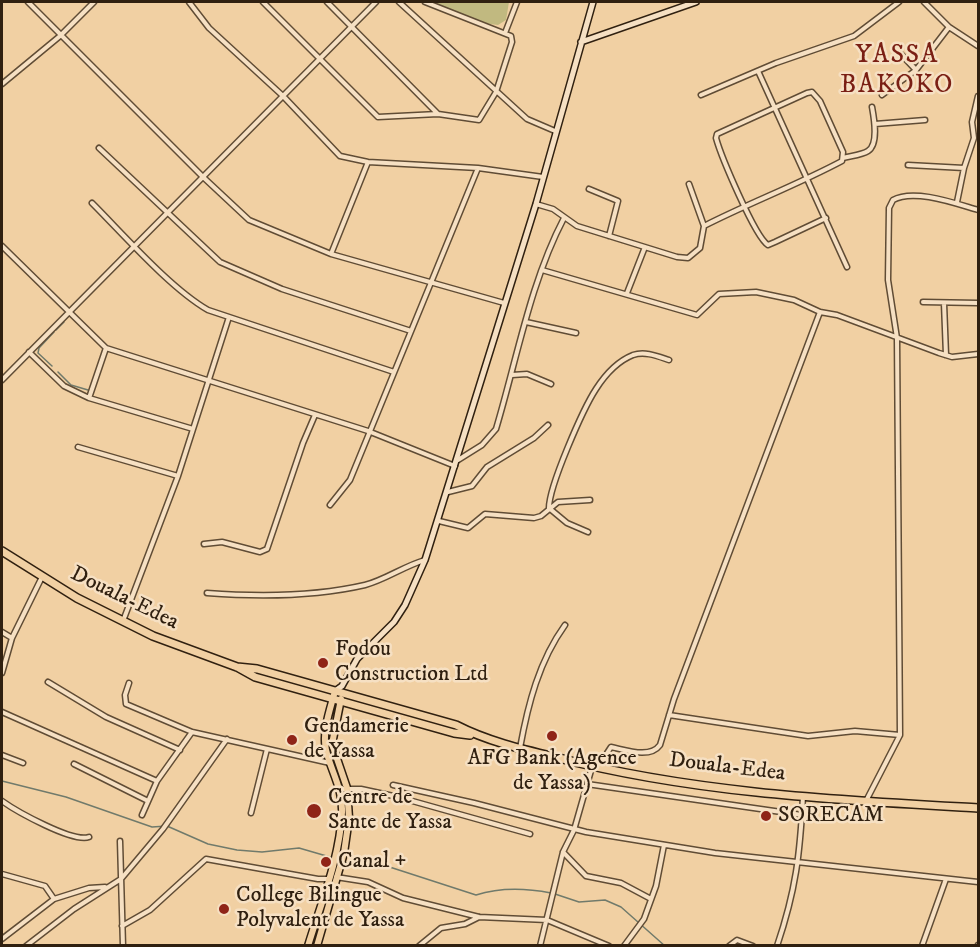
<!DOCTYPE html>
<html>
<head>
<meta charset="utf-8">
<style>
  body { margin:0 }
  #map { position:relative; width:980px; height:947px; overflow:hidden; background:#f1d0a3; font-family:"IM FELL DW Pica",serif }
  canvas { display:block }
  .frame { position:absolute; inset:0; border:3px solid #302010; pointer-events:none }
</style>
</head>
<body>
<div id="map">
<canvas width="980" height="947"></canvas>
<div class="frame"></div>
</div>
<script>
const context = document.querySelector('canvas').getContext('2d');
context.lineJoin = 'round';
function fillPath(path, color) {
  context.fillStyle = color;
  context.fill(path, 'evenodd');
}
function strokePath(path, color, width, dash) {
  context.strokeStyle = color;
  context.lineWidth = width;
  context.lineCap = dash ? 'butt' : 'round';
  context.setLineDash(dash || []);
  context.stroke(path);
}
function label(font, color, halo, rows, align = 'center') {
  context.font = font + ' "IM FELL DW Pica",serif';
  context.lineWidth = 5;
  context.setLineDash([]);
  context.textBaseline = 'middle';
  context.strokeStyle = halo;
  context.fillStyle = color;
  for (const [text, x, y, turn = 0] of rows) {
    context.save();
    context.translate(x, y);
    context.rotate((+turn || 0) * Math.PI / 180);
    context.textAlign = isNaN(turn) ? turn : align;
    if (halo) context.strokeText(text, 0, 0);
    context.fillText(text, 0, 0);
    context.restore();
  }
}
const green = new Path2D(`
  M 428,2 L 509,2 L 506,20 L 498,25 L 482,23 Z`);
const stream = new Path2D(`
  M 56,330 L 64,322
  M 52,366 L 38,353 L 39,348 L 54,332
  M 58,372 L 71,385 L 88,390
  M 2,781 L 66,797 L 152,827 L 167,826 L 208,844 L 237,850 L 262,852 L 299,848 L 330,857
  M 346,863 L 368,860 L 476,895 C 501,887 525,888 551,893
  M 555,894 L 579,902 L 605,900 L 621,907 L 665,946`);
const minor = new Path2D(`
  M 28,2 L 203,177 L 249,220 L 331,254 L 504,303
  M 189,2 L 209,28 L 283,96 L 340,156 L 368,162 L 478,168 L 543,177
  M 263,2 L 378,117 L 438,114 L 479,120 L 496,92 L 512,42 L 511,36 L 425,2
  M 327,2 L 438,114
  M 399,2 L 527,119 L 555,131
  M 924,2 L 949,27 L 978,46
  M 505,33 L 517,2
  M 897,50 L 916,70
  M 758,71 L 847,267
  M 2,84 L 60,36 L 94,2
  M 701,95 L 776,63 L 854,36 L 899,2
  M 882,95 L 916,70 L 949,27
  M 875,124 L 925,120
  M 99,148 L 220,262 L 282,289 L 411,331
  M 843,158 C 850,156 862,155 868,151 C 879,144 874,118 872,107
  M 908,165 L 964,168
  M 589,189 L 618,201 L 609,236
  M 957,202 L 964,168 L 974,138 L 972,122 L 978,96
  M 92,203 C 124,235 170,288 208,310 L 394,372
  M 536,204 L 553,209 L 577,226 L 677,257 L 688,258 L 700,248 L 704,226 L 689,184
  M 704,226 C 749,203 797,185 842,161 L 843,152 L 820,101 L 812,92 L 807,93 L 717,134 L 716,138 C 721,156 755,237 768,245 L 775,242 L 826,218
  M 2,246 L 106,348 L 368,431 L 455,466
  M 331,254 L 368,162
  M 542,270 L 697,315 L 719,294 L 756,292 L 794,300 L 820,312 L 837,315 L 939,353 L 952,357 L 978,354
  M 627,293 L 645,247
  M 923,302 L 978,303
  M 944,303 L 946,355
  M 526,322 L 576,333
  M 29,352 L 64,386 L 89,398 L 193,429
  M 512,375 L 527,374 L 551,384
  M 2,380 L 376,2
  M 89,398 L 106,348
  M 78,447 L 178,476
  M 458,460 L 482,445 L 496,429 C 517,359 530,283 564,218
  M 448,492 L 472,486 L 487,467 L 534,438 L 548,425
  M 330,505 L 350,480 L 478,168
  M 439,521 L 468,528 L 485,514 L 534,518 L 541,516 L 558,502 L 590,500
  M 588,532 L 567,523 L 549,508 C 549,486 583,409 596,389 C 605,375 618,361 633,355 C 645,351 657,356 669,360
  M 204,544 L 222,542 L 260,552 L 267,549 L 303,443 L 315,415
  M 207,593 C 260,597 313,597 365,585 C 385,580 404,566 425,560
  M 123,621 L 178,476 L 229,317
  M 2,632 L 12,638
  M 2,673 L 12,638 L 42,577
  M 48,682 L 106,717 L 180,750
  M 129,683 L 125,695 L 126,704 L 192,732 L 330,763
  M 2,712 L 157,781
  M 669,715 L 808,736 L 855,731 L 900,735
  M 520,748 C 528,704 539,661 565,625
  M 2,755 L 23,763
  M 74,764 L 148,801
  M 598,767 L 611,747 C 626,750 650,759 660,745 L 674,699 L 820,312
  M 587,784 L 802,815
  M 393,785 L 474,803 L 586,832 L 715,853 L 978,882
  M 340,789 L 361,789 L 398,797 L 530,834
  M 2,801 C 16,811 73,843 89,837
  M 866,801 L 900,735 L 897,338 L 888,280 L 889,208 L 893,200 C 914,188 957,204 978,210
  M 251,813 L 267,749
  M 142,815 L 157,781 L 192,732
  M 120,841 L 123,946
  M 563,852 L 586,876 L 621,883 L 651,899
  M 2,874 L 45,886 L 54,899
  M 336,877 L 368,882 L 403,898 L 479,917 L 547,920 L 609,946
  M 122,926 L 150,910 L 206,859 L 318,879 L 329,879
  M 2,939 L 54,899 L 89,888 L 105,887
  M 26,946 L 74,909 L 121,879 L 163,829 L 227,739
  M 419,946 L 441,928 L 465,924 L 479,917
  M 540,946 L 563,852 L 574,830 L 592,767
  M 624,946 L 644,919 L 656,886 L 664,845
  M 729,946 L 737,940 L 753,946
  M 777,946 C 796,890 800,854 803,796
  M 922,946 L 946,879
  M 978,946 L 978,945`);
const secondary = new Path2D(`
  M 581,42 L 696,2
  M 335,691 L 342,686 L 357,659 L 394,622 L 405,605 L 425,560 L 536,204 L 593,2`);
const primary = new Path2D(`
  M 308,946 C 321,903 340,858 342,812 C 343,789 331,771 326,750 C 322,731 330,710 335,691
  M 317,946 L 344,853 L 349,818 L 347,788 L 332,744 L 341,699`);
const trunk = new Path2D(`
  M 2,551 L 77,598 L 153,636 L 237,667 L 255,677 L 454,733 L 470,735
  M 237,667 L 257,669 L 456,725 C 487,741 521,749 555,757 C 692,793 837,800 978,808`);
const markers = [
  [323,663,6,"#8f2418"],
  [552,736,6,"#8f2418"],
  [292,740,6,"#8f2418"],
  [314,811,8,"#8f2418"],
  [766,816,6,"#8f2418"],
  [326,862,6,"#8f2418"],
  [224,909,6,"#8f2418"]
];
const streetNames = [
  ["Douala-Edea",124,599,26],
  ["Douala-Edea",727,768,7]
];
const poiNames = [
  ["Fodou",335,650],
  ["Construction Ltd",335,675],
  ["Gendamerie",304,727],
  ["de Yassa",304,752],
  ["AFG Bank (Agence",552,759,"center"],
  ["de Yassa)",552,784,"center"],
  ["Centre de",328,798],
  ["Sante de Yassa",328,823],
  ["SORECAM",778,816],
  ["Canal +",338,862],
  ["College Bilingue",236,896],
  ["Polyvalent de Yassa",236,921]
];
const quarterNames = [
  ["YASSA",897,57],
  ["BAKOKO",897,87]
];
fillPath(green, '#c1b980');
strokePath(stream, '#707a6b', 1.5);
strokePath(minor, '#604c35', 7);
strokePath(secondary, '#302010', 8);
strokePath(primary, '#302010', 9);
strokePath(trunk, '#302010', 10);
strokePath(minor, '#f6e0c3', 4);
strokePath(secondary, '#f6e0c3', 5);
strokePath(primary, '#f1d0a3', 6);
strokePath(trunk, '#f1d0a3', 7);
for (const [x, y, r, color] of markers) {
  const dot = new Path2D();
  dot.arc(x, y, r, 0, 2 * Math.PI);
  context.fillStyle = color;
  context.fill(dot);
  strokePath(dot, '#f6e0c3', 2);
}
label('22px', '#302010', '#f6e0c3', streetNames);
label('22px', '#302010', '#f6e0c3', poiNames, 'left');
context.letterSpacing = '1.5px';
label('26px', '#7a1f14', '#f6e0c3', quarterNames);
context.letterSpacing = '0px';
</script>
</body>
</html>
